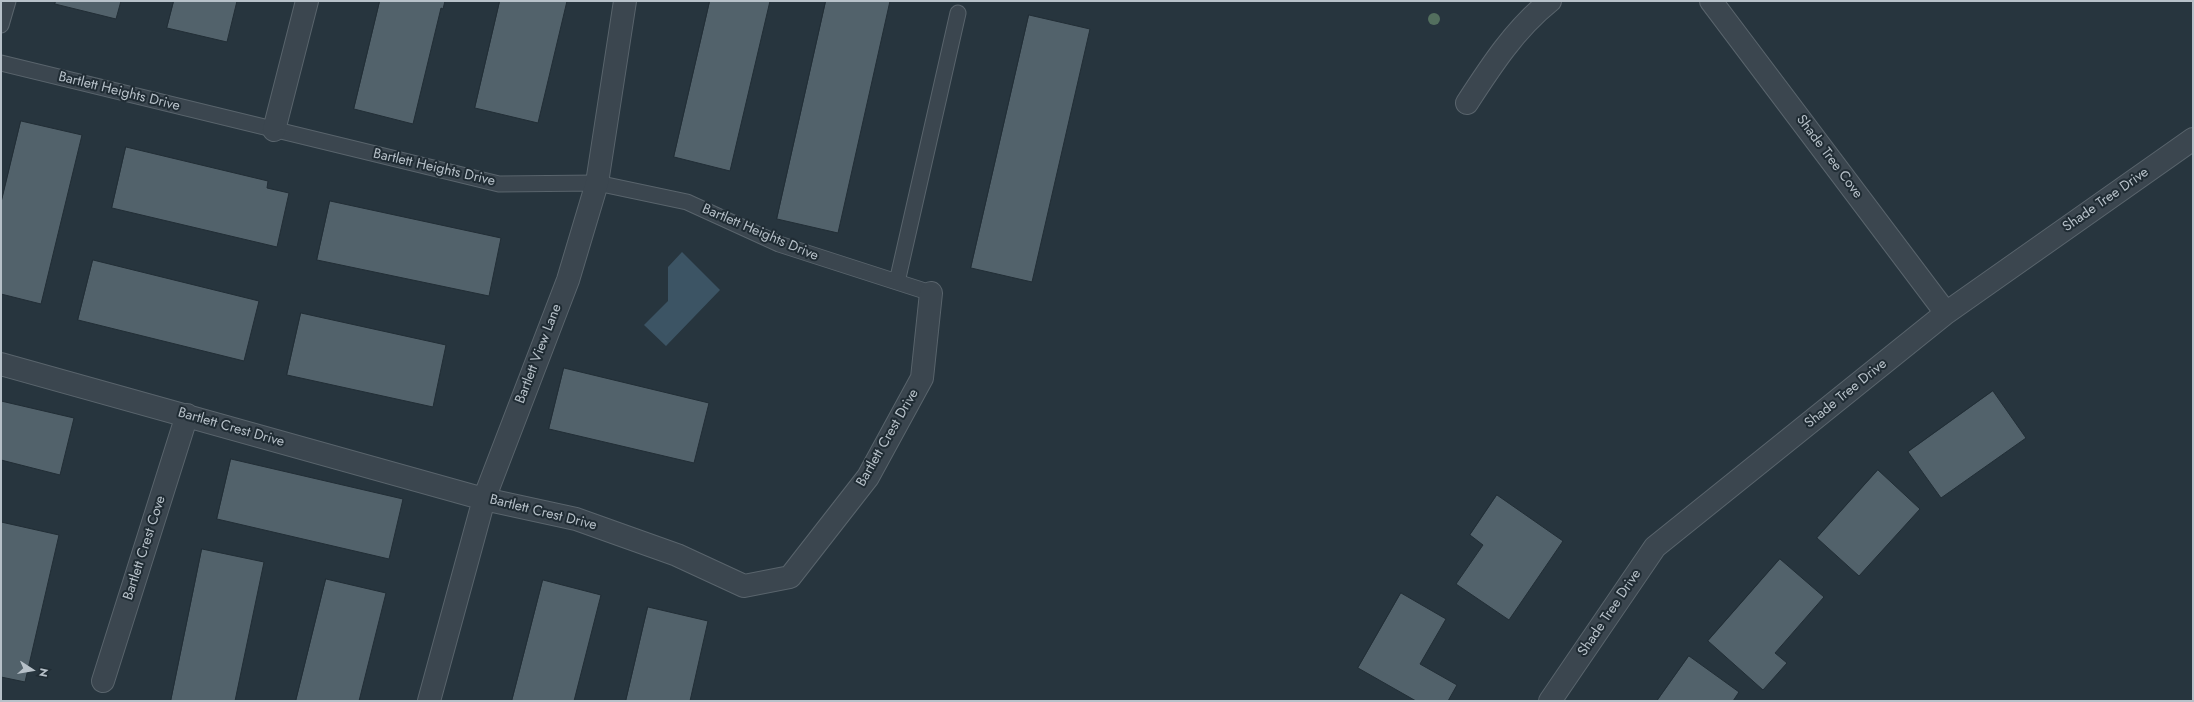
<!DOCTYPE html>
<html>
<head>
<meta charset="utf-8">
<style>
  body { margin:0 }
  #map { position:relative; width:2194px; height:702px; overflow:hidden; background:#27353e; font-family:Jost,sans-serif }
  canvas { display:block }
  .frame { position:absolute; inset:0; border:2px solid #b7c1c9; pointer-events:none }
  .north { position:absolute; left:12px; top:650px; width:40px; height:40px; -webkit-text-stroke:3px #202c34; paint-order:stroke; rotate:102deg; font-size:11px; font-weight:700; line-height:16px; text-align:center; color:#b7c1c9 }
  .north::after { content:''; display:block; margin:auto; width:14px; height:18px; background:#b7c1c9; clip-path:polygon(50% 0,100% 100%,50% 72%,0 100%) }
</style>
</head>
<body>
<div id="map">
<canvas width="2194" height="702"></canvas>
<div class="frame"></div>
<div class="north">N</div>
</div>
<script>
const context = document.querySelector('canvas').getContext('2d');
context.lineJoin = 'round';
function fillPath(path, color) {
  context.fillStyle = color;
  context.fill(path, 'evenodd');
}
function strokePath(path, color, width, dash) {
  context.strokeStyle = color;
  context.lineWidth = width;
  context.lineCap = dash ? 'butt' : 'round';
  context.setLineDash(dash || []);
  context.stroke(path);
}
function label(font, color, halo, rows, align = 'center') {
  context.font = font + ' Jost,sans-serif';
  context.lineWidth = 4;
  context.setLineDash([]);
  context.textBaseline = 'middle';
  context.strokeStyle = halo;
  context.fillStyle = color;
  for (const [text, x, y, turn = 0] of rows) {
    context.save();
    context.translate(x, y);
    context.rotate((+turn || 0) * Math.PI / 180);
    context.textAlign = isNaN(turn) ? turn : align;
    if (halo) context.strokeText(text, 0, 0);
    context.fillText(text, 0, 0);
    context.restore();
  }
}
const water = new Path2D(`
  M 682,252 L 720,290 L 666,346 L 644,325 L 668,301 L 668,267 Z`);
const building = new Path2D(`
  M 56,1 L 121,1 L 116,19 L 55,4 Z
  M 174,1 L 237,1 L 227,42 L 167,28 Z
  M 380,1 L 445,1 L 443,9 L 441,8 L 413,124 L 354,109 Z
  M 500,1 L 567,1 L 538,123 L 475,108 Z
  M 710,1 L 770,1 L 730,171 L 674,157 Z
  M 826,1 L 890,1 L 838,233 L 777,219 Z
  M 1029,15 L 1090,29 L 1032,282 L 971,268 Z
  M 21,121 L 82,135 L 41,304 L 1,294 L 1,203 Z
  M 126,147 L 268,181 L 267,188 L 289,193 L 277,247 L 112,208 Z
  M 330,201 L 501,238 L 489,296 L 317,260 Z
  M 93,260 L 259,301 L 244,361 L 78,320 Z
  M 301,313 L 446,345 L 433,407 L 287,375 Z
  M 564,368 L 709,403 L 694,463 L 549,429 Z
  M 1993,391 L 2026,438 L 1941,498 L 1908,452 Z
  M 1,401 L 74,418 L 60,475 L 1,460 Z
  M 231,459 L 403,499 L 389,559 L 217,519 Z
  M 1878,470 L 1920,509 L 1859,576 L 1817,538 Z
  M 1497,495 L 1563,541 L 1509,620 L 1456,584 L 1483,545 L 1470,535 Z
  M 1,522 L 59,535 L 25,682 L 1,677 Z
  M 202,549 L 264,562 L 235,701 L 171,701 Z
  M 1780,559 L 1824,597 L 1775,653 L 1787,663 L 1763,690 L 1708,641 Z
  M 326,579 L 386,593 L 359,701 L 296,701 Z
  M 543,580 L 601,595 L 574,701 L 512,701 Z
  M 1401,593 L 1446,619 L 1420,664 L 1457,685 L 1448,701 L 1416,701 L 1358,668 Z
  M 648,607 L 708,621 L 690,701 L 626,701 Z
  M 1689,656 L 1739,692 L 1733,701 L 1657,701 Z`);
const service = new Path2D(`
  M 1,25 L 8,1
  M 1,63 L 499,184 L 597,183 L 687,202 L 779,244 L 931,293
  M 897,282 L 958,13`);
const minor = new Path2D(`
  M 1711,1 L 1946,313
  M 1467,103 C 1491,66 1515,29 1550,1
  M 274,130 L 307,1
  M 1,364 L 484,499 L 576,519 L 677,555 L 744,586 L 790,577 L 868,477 L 922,378 L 931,293
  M 103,681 L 187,415
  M 429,701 L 484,499 L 568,280 L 597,183 L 625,1
  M 1550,701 L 1655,547 L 1946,313 L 2193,139`);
const trees = [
  [1434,19]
];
const streetNames = [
  ["Bartlett Heights Drive",119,92,14],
  ["Shade Tree Cove",1829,157,53],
  ["Bartlett Heights Drive",434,168,13],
  ["Shade Tree Drive",2106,200,-35],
  ["Bartlett Heights Drive",760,233,23],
  ["Bartlett View Lane",539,354,-69],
  ["Shade Tree Drive",1846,394,-39],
  ["Bartlett Crest Drive",231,428,16],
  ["Bartlett Crest Drive",888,438,-60],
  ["Bartlett Crest Drive",543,513,14],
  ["Bartlett Crest Cove",145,548,-72],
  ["Shade Tree Drive",1610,613,-56]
];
fillPath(water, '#3c5464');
fillPath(building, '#52626b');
strokePath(building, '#222e36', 1);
strokePath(service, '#59646c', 17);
strokePath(minor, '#59646c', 24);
strokePath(service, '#3b464f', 15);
strokePath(minor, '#3b464f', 22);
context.fillStyle = '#536f5e';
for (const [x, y] of trees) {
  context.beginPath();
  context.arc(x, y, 6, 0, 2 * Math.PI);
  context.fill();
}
label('14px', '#b7c1c9', '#202c34', streetNames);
</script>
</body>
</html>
